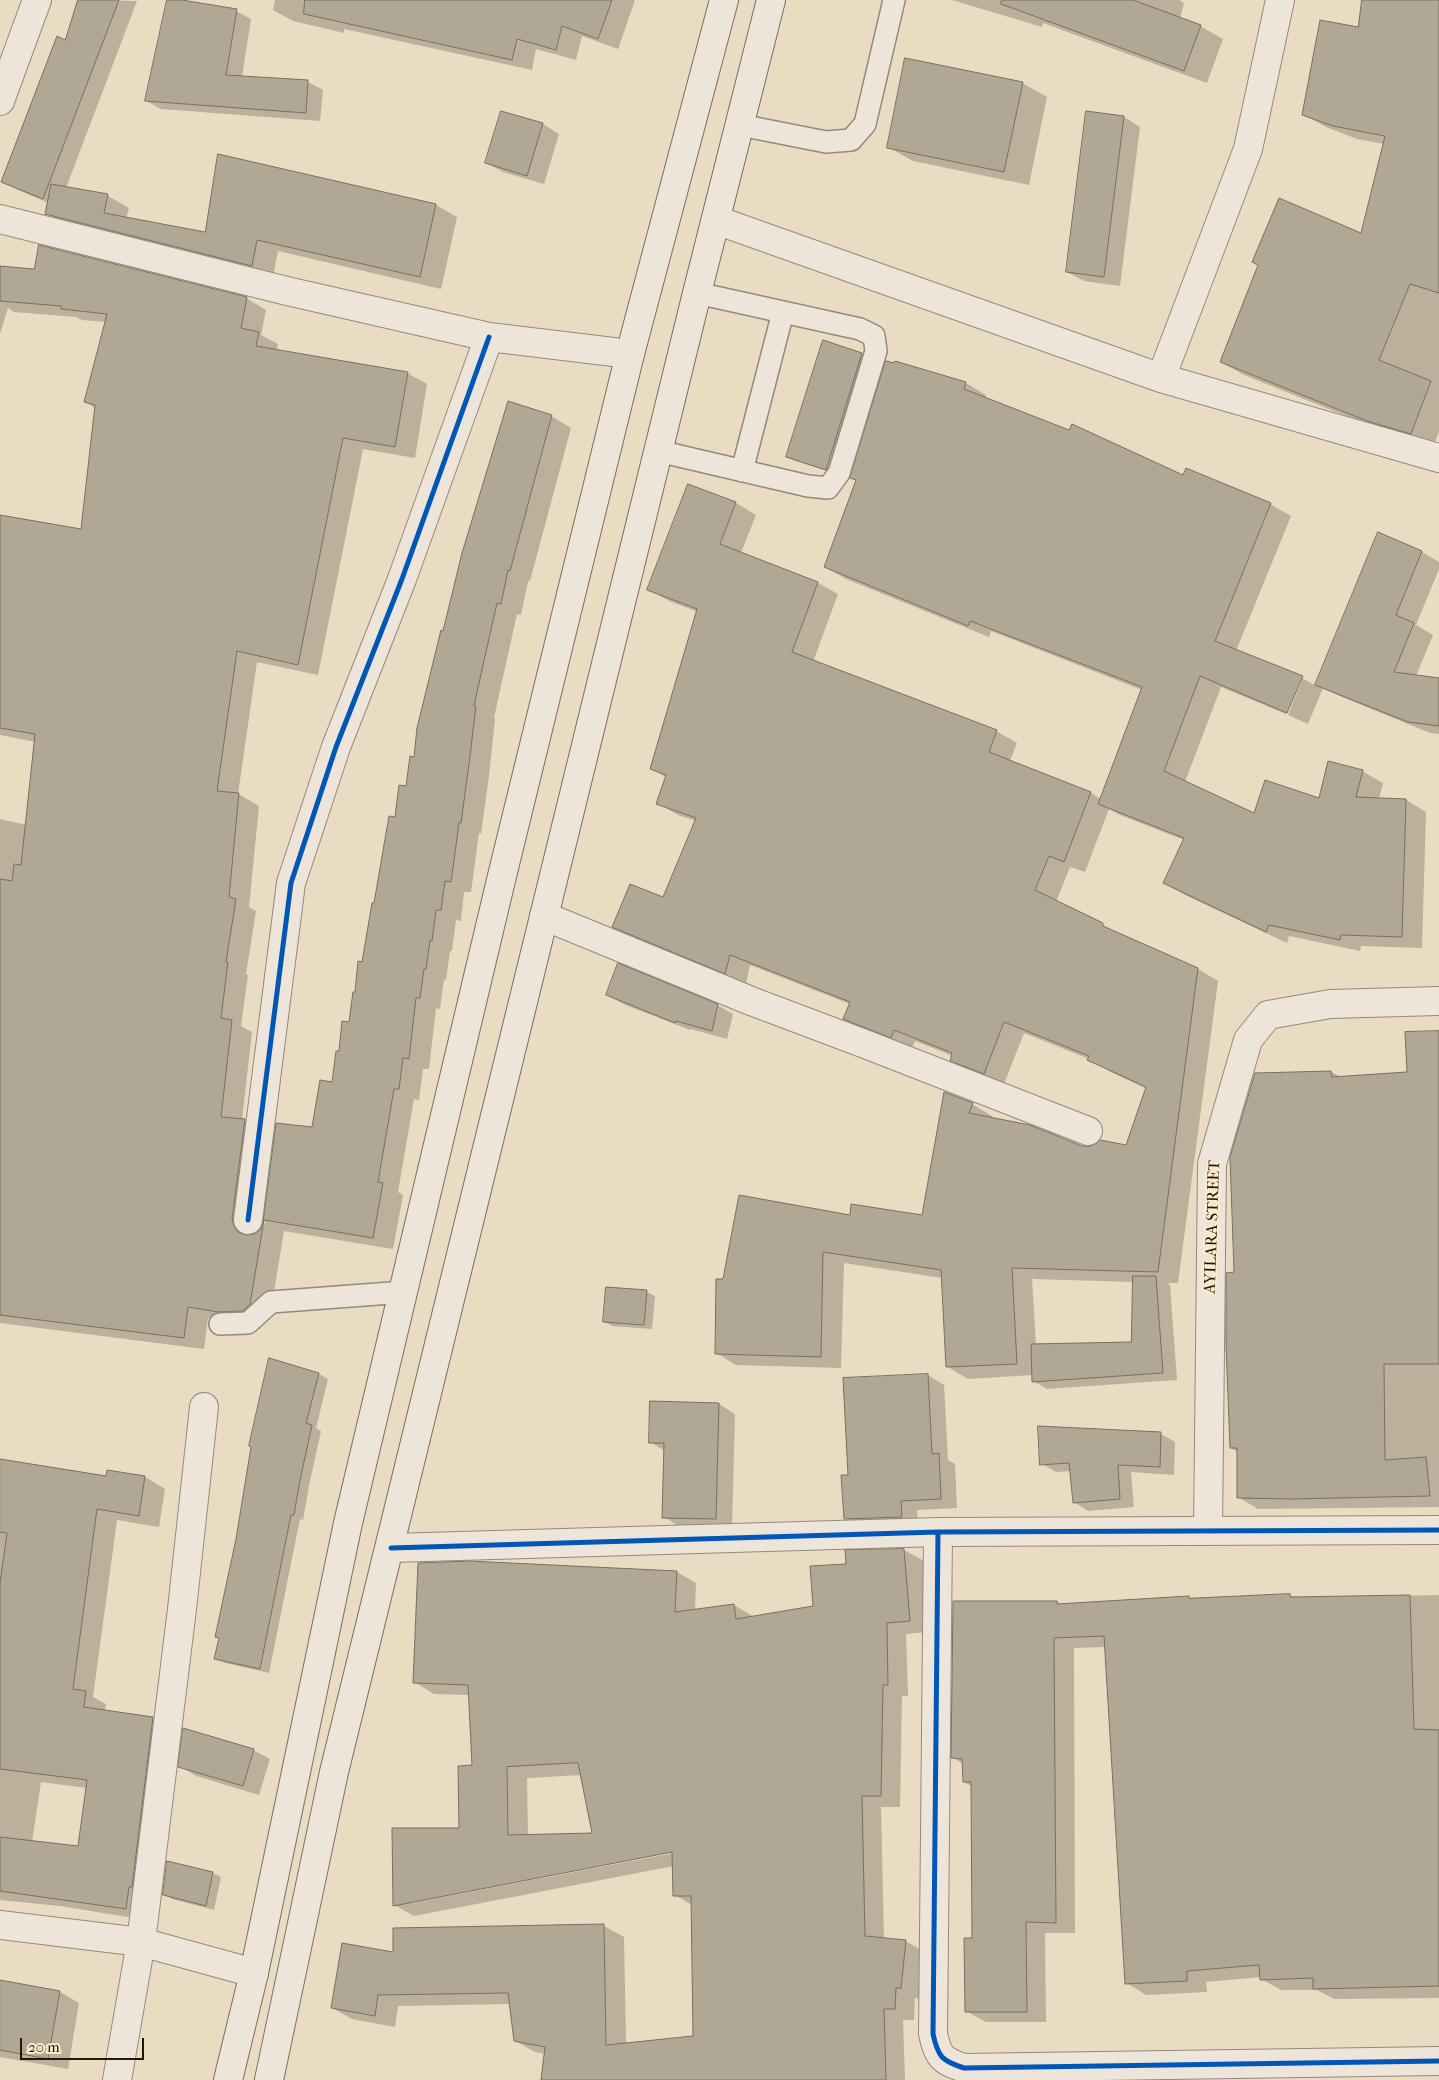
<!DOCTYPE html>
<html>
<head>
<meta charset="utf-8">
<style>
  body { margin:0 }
  #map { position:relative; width:1439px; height:2080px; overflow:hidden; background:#eadcc3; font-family:"IM FELL French Canon",serif }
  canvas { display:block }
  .scale { position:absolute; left:20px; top:2038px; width:124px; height:22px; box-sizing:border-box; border:2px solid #221606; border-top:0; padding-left:6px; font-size:15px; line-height:18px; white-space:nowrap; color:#221606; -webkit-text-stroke:4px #fcebce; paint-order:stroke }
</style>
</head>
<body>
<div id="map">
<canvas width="1439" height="2080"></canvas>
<div class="scale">20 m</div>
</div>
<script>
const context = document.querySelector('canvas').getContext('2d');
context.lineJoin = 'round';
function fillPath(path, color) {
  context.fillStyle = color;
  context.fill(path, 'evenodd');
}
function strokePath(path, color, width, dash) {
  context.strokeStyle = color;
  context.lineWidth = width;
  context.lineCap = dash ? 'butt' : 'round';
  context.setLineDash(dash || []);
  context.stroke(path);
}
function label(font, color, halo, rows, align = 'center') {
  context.font = font + ' "IM FELL French Canon",serif';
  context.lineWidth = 4;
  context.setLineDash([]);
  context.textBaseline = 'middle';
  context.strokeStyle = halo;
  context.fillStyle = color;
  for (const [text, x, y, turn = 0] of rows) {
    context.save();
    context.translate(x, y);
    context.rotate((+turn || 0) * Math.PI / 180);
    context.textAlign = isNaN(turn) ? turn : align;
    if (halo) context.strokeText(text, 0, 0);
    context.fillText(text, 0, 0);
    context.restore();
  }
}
const shadow = new Path2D(`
  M 79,0 L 137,1 L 66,188 L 108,196 L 129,208 L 126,218 L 206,234 L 436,205 L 457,217 L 441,289 L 278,251 L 273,277 L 69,226 L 48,214 L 49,203 L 18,190 L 2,181 L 66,41 Z
  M 168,0 L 236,11 L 251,19 L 242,77 L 308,82 L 323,90 L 320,121 L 161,109 L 146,101 Z
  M 275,0 L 635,0 L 618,49 L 582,36 L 576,60 L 536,49 L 532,70 L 344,29 L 344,33 L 293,21 L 273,10 Z
  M 952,0 L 1179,0 L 1184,3 L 1180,18 L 1200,26 L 1223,39 L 1207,83 L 1043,23 L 1042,27 Z
  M 1363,0 L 1439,0 L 1439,432 L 1433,446 L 1391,434 L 1244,375 L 1221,362 L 1361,235 L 1384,144 L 1357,139 L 1326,127 L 1303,114 L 1359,29 Z
  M 1022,83 L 1047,97 L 1029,185 L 913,161 L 888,147 Z
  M 502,112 L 543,124 L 559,134 L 544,184 L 503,172 L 487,163 Z
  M 1088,113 L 1124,117 L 1140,127 L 1120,286 L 1084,281 L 1067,272 Z
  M 0,267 L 246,298 L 266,310 L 261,335 L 278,344 L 277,350 L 407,373 L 427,384 L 415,458 L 363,449 L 318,675 L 257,662 L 238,794 L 259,806 L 249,907 L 256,911 L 246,974 L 248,975 L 241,1026 L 252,1032 L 242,1120 L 265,1132 L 253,1236 L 261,1231 L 265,1223 L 277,1124 L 313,1128 L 333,1084 L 340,1053 L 350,1023 L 396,818 L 415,758 L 444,632 L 551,416 L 571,428 L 530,581 L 528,581 L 521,615 L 517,614 L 501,686 L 494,718 L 495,719 L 489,776 L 481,834 L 479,833 L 471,892 L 464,892 L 461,921 L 456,920 L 452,951 L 450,951 L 446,980 L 444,979 L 440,1009 L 436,1008 L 429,1069 L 423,1069 L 419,1100 L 414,1099 L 398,1192 L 403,1195 L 393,1249 L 284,1231 L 270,1316 L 239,1323 L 208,1318 L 204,1349 L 0,1323 L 0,819 L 27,825 L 36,742 L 0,735 L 0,517 L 82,530 L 96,408 L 85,402 L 106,322 L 82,320 L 76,317 L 14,312 L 8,308 L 0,334 Z
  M 824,342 L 862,354 L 870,359 L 834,473 L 796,461 L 788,456 Z
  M 896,362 L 966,383 L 986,395 L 985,399 L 1184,477 L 1270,504 L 1291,516 L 1236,651 L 1302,678 L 1316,686 L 1378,534 L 1422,552 L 1439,562 L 1439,569 L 1416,625 L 1433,635 L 1416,676 L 1439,679 L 1439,734 L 1430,733 L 1337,695 L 1323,688 L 1308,724 L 1288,715 L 1303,678 L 1301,678 L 1286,714 L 1221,687 L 1185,782 L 1254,815 L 1319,800 L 1362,771 L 1383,783 L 1379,799 L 1406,800 L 1426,812 L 1422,948 L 1361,946 L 1360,951 L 1289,936 L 1287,943 L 1185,895 L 1164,883 L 1184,840 L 1120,815 L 1109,809 L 1085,872 L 1070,867 L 1056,902 L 1123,936 L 1198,969 L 1218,981 L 1178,1283 L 1166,1283 L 1170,1285 L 1177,1380 L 1047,1389 L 1033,1381 L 1033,1375 L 968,1379 L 948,1367 L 942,1278 L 844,1263 L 841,1368 L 736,1365 L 716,1353 L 724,1280 L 851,1217 L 923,1217 L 972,1104 L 992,1116 L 991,1119 L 1083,1147 L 1127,1146 L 1147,1089 L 1109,1071 L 1089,1059 L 1024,1033 L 1004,1084 L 972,1072 L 952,1060 L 953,1056 L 915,1041 L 912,1048 L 865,1030 L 844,1018 L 850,1004 L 750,965 L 746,984 L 634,938 L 614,927 L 664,899 L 696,821 L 678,815 L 657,803 L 666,777 L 651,769 L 698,612 L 669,601 L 648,589 L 736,503 L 756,515 L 741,553 L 818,583 L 838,594 L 813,662 L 996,731 L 1017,743 L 1010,761 L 1091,793 L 1101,799 L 1142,690 L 991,631 L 989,637 L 846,579 L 825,567 L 857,480 ZM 1032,1279 L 1134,1282 L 1132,1343 L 1036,1345 Z
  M 608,995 L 717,1005 L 733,1014 L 727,1039 L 691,1029 L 690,1030 L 623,1004 Z
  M 1439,1032 L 1439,1507 L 1258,1509 L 1238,1497 L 1238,1452 L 1231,1448 L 1236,1273 L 1331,1072 L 1341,1077 L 1409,1073 Z
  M 647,1292 L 655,1296 L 652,1329 L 612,1326 L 604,1321 Z
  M 270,1360 L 319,1374 L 328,1379 L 316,1428 L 321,1431 L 309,1486 L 303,1520 L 300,1519 L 269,1673 L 225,1663 L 216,1658 Z
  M 928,1375 L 944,1385 L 948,1460 L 955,1464 L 957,1508 L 917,1510 L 918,1526 L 861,1528 L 845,1518 L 849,1476 Z
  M 719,1404 L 735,1414 L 732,1528 L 680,1527 L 664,1517 L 665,1451 L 650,1442 Z
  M 1040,1427 L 1161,1434 L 1175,1442 L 1174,1475 L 1131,1472 L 1134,1507 L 1088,1511 L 1074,1502 L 1071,1471 L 1056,1472 L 1042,1464 Z
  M 0,1461 L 107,1477 L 145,1477 L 165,1489 L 159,1527 L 117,1520 L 93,1697 L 106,1704 L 105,1711 L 153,1718 L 173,1730 L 146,1920 L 60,1906 L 0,1900 ZM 41,1782 L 87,1788 L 79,1847 L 32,1842 Z
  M 904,1550 L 924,1561 L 929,1632 L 906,1634 L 908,1696 L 902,1696 L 900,1807 L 881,1807 L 884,1939 L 905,1941 L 925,1952 L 920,1999 L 915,1998 L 914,2020 L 903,2020 L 905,2080 L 542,2080 L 545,2054 L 535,2052 L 515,2041 L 511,2004 L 398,2006 L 395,2027 L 352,2019 L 332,2008 L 394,1953 L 604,1926 L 624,1937 L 626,2044 L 694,2038 L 692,1905 L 675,1895 L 674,1866 L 414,1916 L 394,1905 L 461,1829 L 473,1766 L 469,1695 L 434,1694 L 414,1682 L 677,1572 L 696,1583 L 695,1610 L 734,1605 L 754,1617 L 814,1607 L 847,1565 L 847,1552 ZM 582,1775 L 593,1835 L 528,1836 L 527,1778 ZM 678,1849 L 679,1852 L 412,1903 L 412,1901 Z
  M 1290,1595 L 1294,1598 L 1439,1595 L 1439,1998 L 1334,1999 L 1317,1990 L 1281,1990 L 1261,1979 L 1261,1977 L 1206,1982 L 1207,1992 L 1146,1995 L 1127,1983 L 1106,1647 L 1074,1648 L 1075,1933 L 1045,1933 L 1046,2022 L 986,2022 L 966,2011 L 973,1940 L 973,1787 L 964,1782 L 964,1764 L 953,1758 L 954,1603 L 1057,1602 L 1062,1605 L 1189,1598 L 1192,1600 Z
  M 253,1750 L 270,1759 L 259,1795 L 196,1776 L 180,1766 Z
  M 168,1862 L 213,1873 L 221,1877 L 214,1910 L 172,1899 L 164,1894 Z
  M 0,1981 L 60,1992 L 79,2003 L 68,2069 L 0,2057 Z`);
const building = new Path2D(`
  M 78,0 L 119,0 L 43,199 L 1,182 L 57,36 L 65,40 Z
  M 167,0 L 182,0 L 237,9 L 226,75 L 308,80 L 306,113 L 145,101 Z
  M 305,0 L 612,0 L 598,39 L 562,26 L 556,50 L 517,39 L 512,60 L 304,14 Z
  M 1002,0 L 1133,0 L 1201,25 L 1184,71 L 1001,4 Z
  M 1362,0 L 1439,0 L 1439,293 L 1410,284 L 1379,360 L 1431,381 L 1411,434 L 1367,421 L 1220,362 L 1258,265 L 1252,262 L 1279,198 L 1361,233 L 1385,136 L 1333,126 L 1302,115 L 1320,20 L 1358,27 Z
  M 905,58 L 1023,82 L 1004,172 L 887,148 Z
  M 501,111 L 543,123 L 527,176 L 485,163 Z
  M 1086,111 L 1124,116 L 1104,277 L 1066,272 Z
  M 218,154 L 436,204 L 420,277 L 257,240 L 252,266 L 45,214 L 51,184 L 108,194 L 104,213 L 205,232 Z
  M 39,245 L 247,297 L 241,328 L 259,332 L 256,346 L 408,372 L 395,447 L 343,438 L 298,665 L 237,651 L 217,791 L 239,793 L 229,897 L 236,899 L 226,962 L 228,962 L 221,1018 L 232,1020 L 221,1117 L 245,1119 L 232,1219 L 234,1226 L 238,1232 L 246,1235 L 254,1234 L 260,1230 L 263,1222 L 276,1123 L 312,1127 L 320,1080 L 332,1082 L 336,1051 L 339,1051 L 342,1021 L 349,1022 L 353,992 L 355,992 L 358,961 L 362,962 L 372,903 L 374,903 L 389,816 L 395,817 L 399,785 L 406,786 L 410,756 L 414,757 L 417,728 L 441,630 L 443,631 L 462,553 L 508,401 L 552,415 L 510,571 L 508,570 L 501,604 L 497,603 L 481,674 L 474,706 L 476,706 L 469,764 L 461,823 L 459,823 L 451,882 L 445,881 L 441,910 L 436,910 L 432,941 L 430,940 L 426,969 L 424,969 L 420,998 L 416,998 L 409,1059 L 403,1058 L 399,1089 L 394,1089 L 378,1182 L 383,1183 L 373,1238 L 264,1220 L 250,1304 L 243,1311 L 218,1312 L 188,1307 L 184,1338 L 0,1315 L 0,879 L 12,881 L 14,864 L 21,865 L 35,734 L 0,728 L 0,515 L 81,529 L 95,405 L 84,402 L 107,314 L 61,309 L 61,306 L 0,301 L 0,266 L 34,269 Z
  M 823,340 L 862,353 L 826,470 L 786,457 Z
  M 886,361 L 894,363 L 895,361 L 966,382 L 964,389 L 1069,430 L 1072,424 L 1183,475 L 1186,468 L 1271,503 L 1215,641 L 1303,676 L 1287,713 L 1200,676 L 1164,771 L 1254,813 L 1265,780 L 1319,798 L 1328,761 L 1363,770 L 1356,797 L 1406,799 L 1402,937 L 1341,935 L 1340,940 L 1269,925 L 1266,932 L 1163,883 L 1184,838 L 1098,804 L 1142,687 L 970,621 L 968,626 L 824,567 L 856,480 L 850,478 Z
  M 688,484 L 736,502 L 720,544 L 818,582 L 792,652 L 997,730 L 989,752 L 1091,792 L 1064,862 L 1049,856 L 1035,890 L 1103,923 L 1103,926 L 1198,968 L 1158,1272 L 1012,1268 L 1017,1364 L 946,1367 L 941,1270 L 823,1252 L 821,1357 L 715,1354 L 716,1279 L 723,1279 L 739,1195 L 850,1215 L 851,1204 L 922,1215 L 944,1092 L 973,1103 L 969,1113 L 1030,1125 L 1082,1146 L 1090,1146 L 1097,1143 L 1100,1140 L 1126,1145 L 1146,1087 L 1087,1060 L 1089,1056 L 1004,1022 L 984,1074 L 950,1061 L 952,1053 L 894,1030 L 891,1038 L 843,1019 L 850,1002 L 730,955 L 725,974 L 612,927 L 630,884 L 663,897 L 696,818 L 656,804 L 666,775 L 650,769 L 697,609 L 647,590 Z
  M 1378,532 L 1422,551 L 1396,615 L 1414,623 L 1394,672 L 1439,678 L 1439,726 L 1408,722 L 1315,685 Z
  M 618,963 L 718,1004 L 712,1031 L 676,1021 L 675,1023 L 606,995 Z
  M 1439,1031 L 1439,1364 L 1384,1364 L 1385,1460 L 1426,1457 L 1430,1496 L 1292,1499 L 1237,1498 L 1237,1448 L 1230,1448 L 1226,1344 L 1226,1273 L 1234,1272 L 1230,1157 L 1255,1073 L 1331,1071 L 1332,1077 L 1407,1072 L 1405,1032 Z
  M 1133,1276 L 1156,1276 L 1163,1373 L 1032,1382 L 1031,1344 L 1131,1342 Z
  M 606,1287 L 647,1290 L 644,1325 L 603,1322 Z
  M 269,1358 L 319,1373 L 306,1423 L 312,1425 L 300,1480 L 294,1515 L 291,1515 L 260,1669 L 214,1659 L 219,1638 L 215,1637 L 236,1539 L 251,1447 L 249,1446 Z
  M 928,1374 L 932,1454 L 939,1453 L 941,1499 L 901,1501 L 902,1517 L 844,1519 L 841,1475 L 848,1475 L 843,1378 Z
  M 650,1401 L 719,1403 L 716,1519 L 662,1518 L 664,1443 L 649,1443 Z
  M 1038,1426 L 1161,1432 L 1160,1467 L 1118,1465 L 1120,1499 L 1073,1503 L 1069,1463 L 1040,1465 Z
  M 0,1459 L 106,1476 L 107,1470 L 145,1476 L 139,1516 L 97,1509 L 73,1689 L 86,1691 L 84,1707 L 153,1717 L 132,1887 L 129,1887 L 126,1909 L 0,1891 L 0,1837 L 78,1846 L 87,1780 L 0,1769 L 0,1583 L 7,1533 L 0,1532 Z
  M 904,1549 L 910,1621 L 887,1623 L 888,1685 L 883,1685 L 881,1796 L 862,1796 L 865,1936 L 906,1940 L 901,1988 L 896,1988 L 895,2009 L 884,2009 L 886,2080 L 541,2080 L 545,2047 L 514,2041 L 508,1993 L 378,1995 L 375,2016 L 331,2008 L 342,1943 L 393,1952 L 393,1928 L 604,1924 L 606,2045 L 693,2036 L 691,1896 L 673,1896 L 672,1852 L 393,1906 L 392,1828 L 459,1828 L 458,1766 L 472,1765 L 468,1685 L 413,1683 L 418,1563 L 469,1561 L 677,1571 L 675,1612 L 734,1604 L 736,1619 L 813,1606 L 810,1566 L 846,1564 L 845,1550 ZM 578,1763 L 592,1833 L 508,1835 L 507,1767 Z
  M 1290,1594 L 1290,1597 L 1410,1595 L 1414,1729 L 1439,1730 L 1439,1986 L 1313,1989 L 1313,1978 L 1260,1980 L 1259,1965 L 1187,1971 L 1187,1981 L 1125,1984 L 1104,1636 L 1054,1638 L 1056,1923 L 1026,1922 L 1027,2012 L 965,2012 L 964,1938 L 972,1938 L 971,1782 L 963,1782 L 962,1759 L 951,1758 L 953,1601 L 1057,1601 L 1057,1604 L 1189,1596 L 1189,1598 Z
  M 183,1728 L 254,1749 L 243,1786 L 178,1767 Z
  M 167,1861 L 213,1872 L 206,1906 L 163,1895 Z
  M 0,1980 L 60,1991 L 48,2059 L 0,2050 Z`);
const lane = new Path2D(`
  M 740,125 L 826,142 L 851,140 L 865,124 L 894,0
  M 658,451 L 808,486 L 828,488 L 839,473 L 876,351 L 874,336 L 860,329 L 697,293
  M 742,471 L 783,312
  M 220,1324 L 248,1323 L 271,1302 L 404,1292`);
const street = new Path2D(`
  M 0,101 L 37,0
  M 0,219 L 287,291 L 489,337 L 630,354
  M 716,220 L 1161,378 L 1439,458
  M 1161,378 L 1248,149 L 1280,0
  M 544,916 L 751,1001 L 865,1044 L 1088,1131
  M 248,1220 L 291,883 L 336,747 L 402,579 L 489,337
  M 1208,1531 L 1212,1164 L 1248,1040 L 1268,1015 L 1330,1004 L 1439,1001
  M 938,1532 L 933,2034 C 938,2057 942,2061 964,2068 L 1439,2061
  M 391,1548 L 938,1532 L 1439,1530
  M 0,1925 L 141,1942 L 254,1973
  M 117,2080 L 141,1942 L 182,1609 L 204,1407`);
const secondary = new Path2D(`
  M 228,2080 L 254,1973 L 348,1523 L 502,876 L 630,354 L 724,0
  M 269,2080 L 334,1772 L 697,293 L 771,0`);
const cycleway = new Path2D(`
  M 248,1220 L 291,883 L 336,747 L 402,579 L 489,337
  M 938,1532 L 933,2034 C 938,2057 942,2061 964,2068 L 1439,2061
  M 391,1548 L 938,1532 L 1439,1530`);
const streetNames = [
  ["AYILARA STREET",1213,1227,-88]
];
fillPath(shadow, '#0003');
fillPath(building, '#b1a795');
strokePath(building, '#776f60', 1);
strokePath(lane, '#938a7a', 24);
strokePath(street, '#938a7a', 30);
strokePath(secondary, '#776f60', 30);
strokePath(lane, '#ede5d9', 21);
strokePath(street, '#ede5d9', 28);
strokePath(secondary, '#ede5d9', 28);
strokePath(cycleway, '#0057b8', 5);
label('16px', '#221606', '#fcebce', streetNames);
</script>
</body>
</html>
